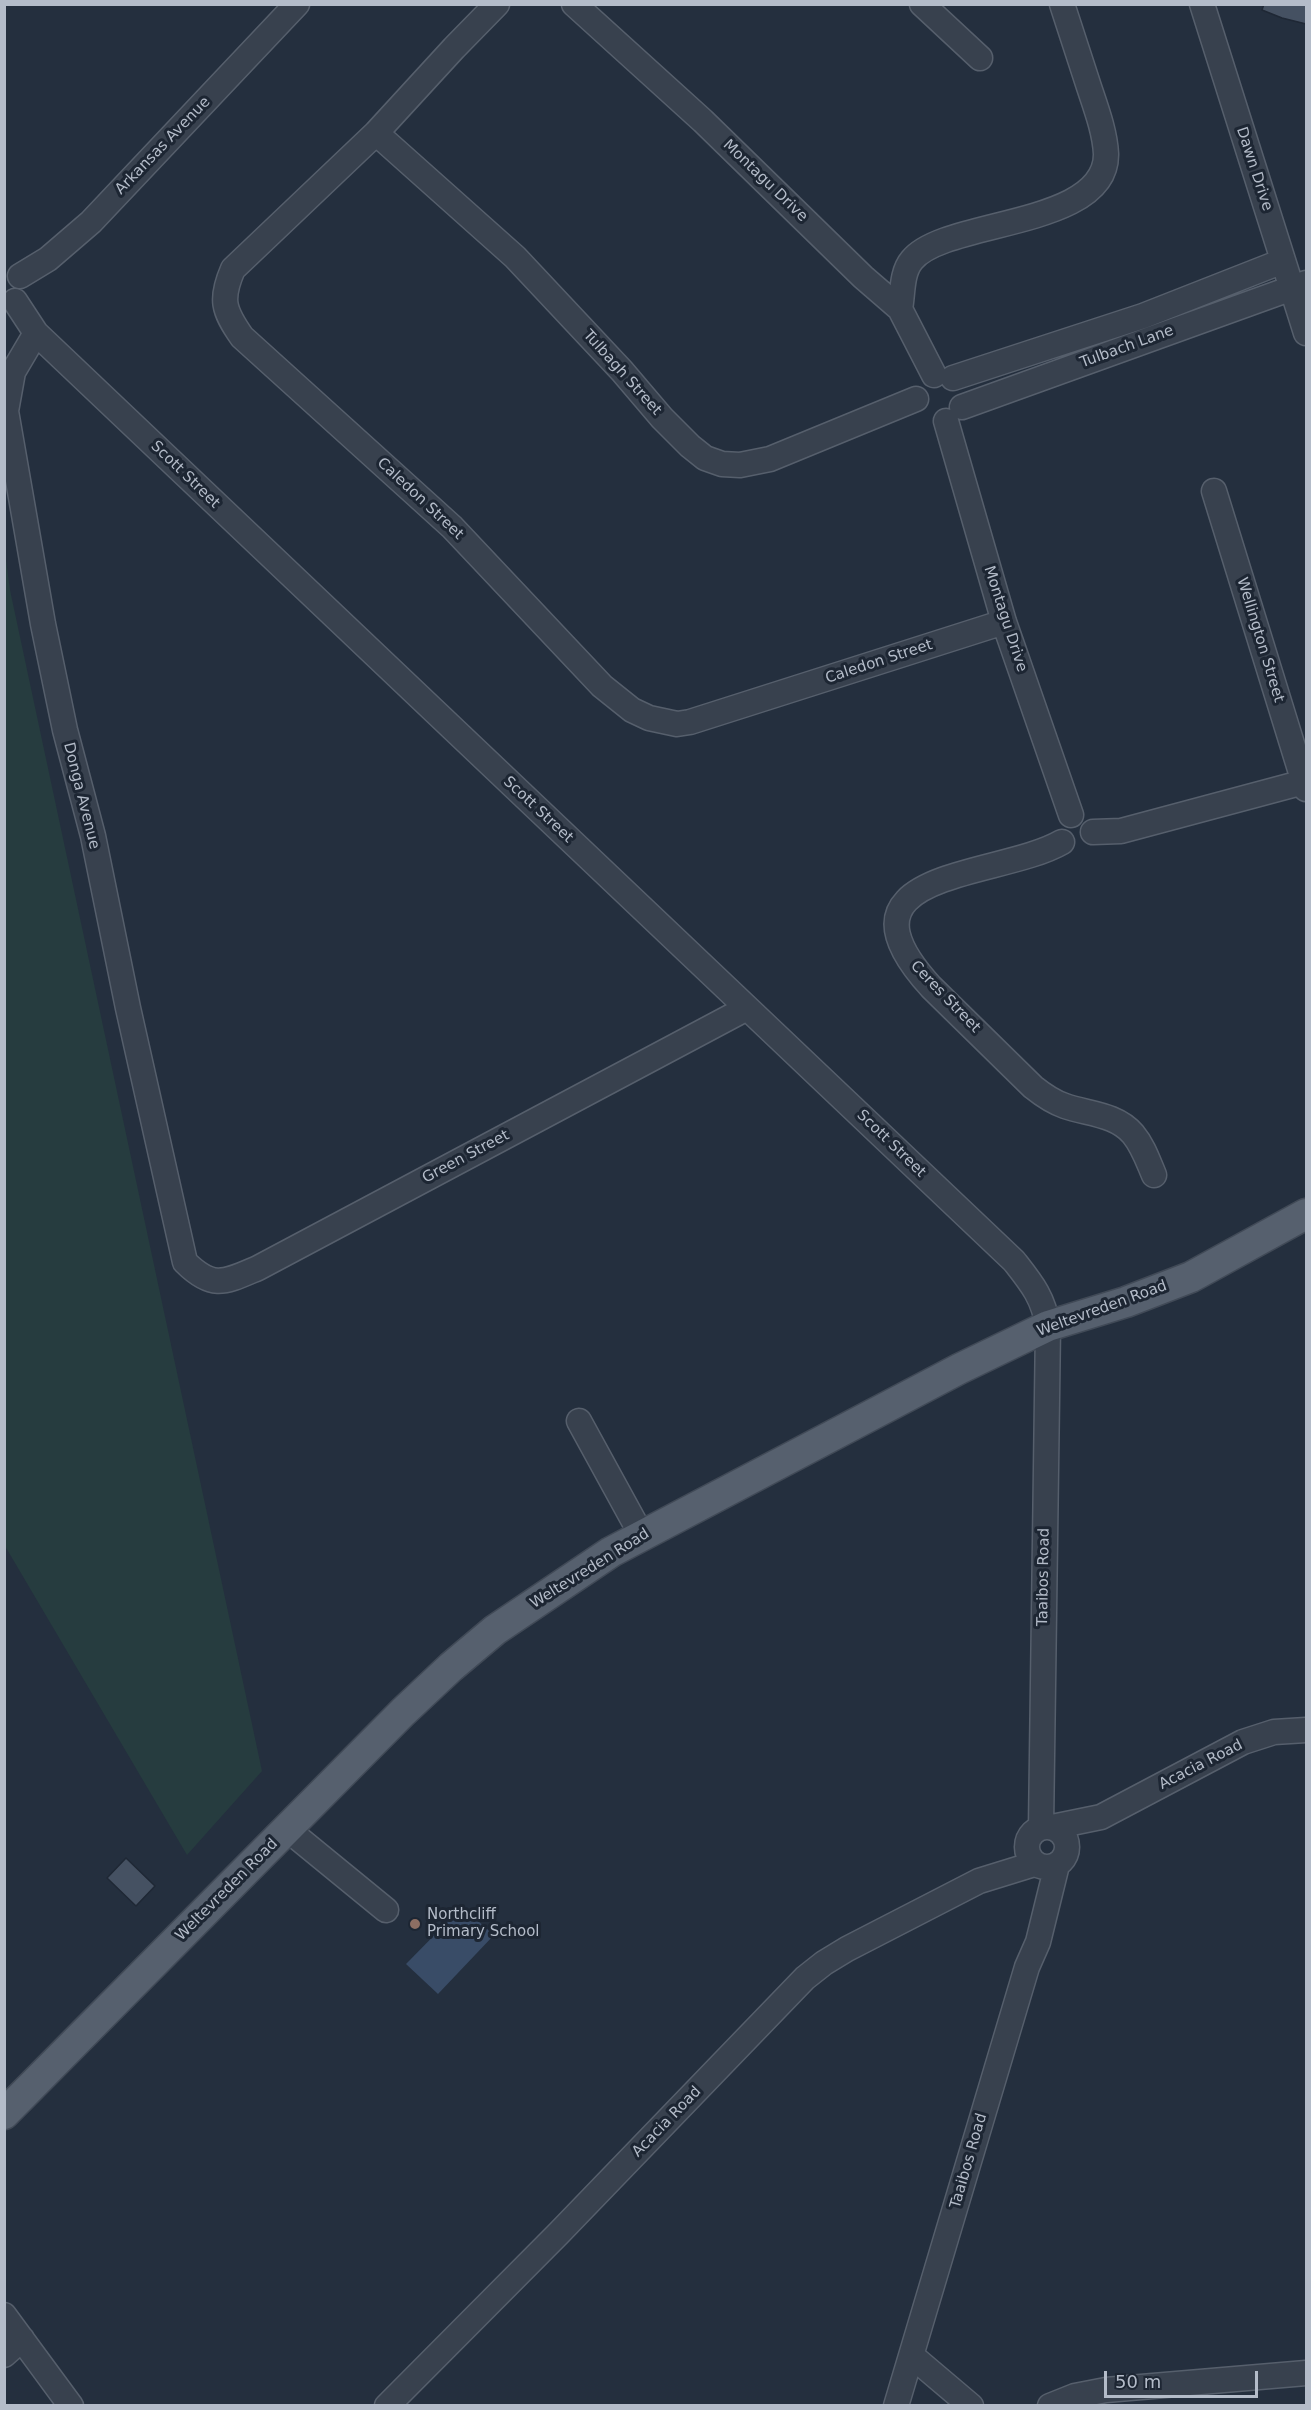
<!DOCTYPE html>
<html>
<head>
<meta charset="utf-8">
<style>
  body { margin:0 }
  #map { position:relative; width:1311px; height:2410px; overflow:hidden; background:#242f3e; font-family:"DejaVu Sans",sans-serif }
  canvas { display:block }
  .frame { position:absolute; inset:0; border:6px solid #b4bcc9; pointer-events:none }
  .scale { position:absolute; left:1104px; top:2371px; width:154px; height:27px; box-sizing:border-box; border:3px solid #b4bcc9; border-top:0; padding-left:8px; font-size:18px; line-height:21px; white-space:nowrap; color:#b4bcc9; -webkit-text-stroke:4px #1d2633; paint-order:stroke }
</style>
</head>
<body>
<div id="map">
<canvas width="1311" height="2410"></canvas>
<div class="frame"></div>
<div class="scale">50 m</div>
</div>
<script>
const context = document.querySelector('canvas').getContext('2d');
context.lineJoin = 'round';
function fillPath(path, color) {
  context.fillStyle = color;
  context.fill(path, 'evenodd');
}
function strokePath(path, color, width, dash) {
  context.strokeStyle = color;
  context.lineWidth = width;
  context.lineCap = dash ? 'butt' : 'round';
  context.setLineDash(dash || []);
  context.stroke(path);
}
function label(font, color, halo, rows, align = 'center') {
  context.font = font + ' "DejaVu Sans",sans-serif';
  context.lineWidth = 6;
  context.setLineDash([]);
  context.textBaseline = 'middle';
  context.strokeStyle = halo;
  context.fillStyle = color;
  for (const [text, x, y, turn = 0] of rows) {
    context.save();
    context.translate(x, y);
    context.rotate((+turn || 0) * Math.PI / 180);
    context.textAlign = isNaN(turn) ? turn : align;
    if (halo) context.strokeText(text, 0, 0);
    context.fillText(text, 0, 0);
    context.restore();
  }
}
const green = new Path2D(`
  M 4,545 L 10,590 L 262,1771 L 187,1855 L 5,1546 Z`);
const water = new Path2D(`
  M 462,1907 L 494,1935 L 438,1994 L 406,1964 Z`);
const building = new Path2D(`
  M 1264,4 L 1306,4 L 1306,24 L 1282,18 L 1262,10 Z
  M 126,1858 L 155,1886 L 136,1906 L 107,1878 Z`);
const minor = new Path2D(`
  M 497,4 L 454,48 L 376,133 L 233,269 C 220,299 223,310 242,337 L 452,527 L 602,686 L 632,710 L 649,718 L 677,724 L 690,722 L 1004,622
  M 574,4 L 703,121 L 863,277 L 900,309 L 934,375
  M 922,4 L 980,58
  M 1202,4 L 1306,333
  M 376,133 L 515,257 L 622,371 L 662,418 L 690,446 L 705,458 L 722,464 L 740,465 L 770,459 L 916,399
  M 20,276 L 48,259 L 91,222 L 297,4
  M 15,301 L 36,333 L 1014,1261 C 1032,1284 1043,1297 1048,1326 L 1041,1827
  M 900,309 C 903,294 901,273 912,260 C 945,219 1107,228 1106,154 C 1105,132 1096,108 1089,87 C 1080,60 1071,32 1062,4
  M 36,333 L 13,372 L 6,411 L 43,624 L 65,730 L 93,836 L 128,1008 L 185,1262 C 213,1290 225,1282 258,1268 L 747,1008
  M 953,378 L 1143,316 L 1283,261
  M 962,407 L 1306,283
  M 946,421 L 1004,622 L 1071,815
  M 1214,491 L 1306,789
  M 1093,832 L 1121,831 L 1304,782
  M 1062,842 C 998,879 823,869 931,987 L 1033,1087 C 1043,1095 1053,1102 1065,1106 C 1088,1114 1116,1114 1133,1134 C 1143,1146 1148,1161 1154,1175
  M 579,1421 L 642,1536
  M1027 1847a20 20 0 1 1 40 0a20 20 0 1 1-40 0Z
  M 1052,1827 L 1101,1817 L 1243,1742 L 1274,1732 L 1306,1730
  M 287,1829 L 386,1910
  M 4,2315 L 71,2406
  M 4,2355 L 22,2339
  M 912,2356 L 971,2406
  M 387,2406 L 559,2233 L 805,1978 L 824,1963 L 847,1949 L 979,1881 L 1034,1864
  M 896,2406 L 1027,1967 L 1038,1942 L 1057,1865
  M 1050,2406 L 1075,2396 L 1106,2390 L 1306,2373`);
const major = new Path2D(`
  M 4,2114 L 403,1712 L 451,1667 L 495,1630 L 611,1552 L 959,1369 L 1048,1326 L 1126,1302 L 1191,1277 L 1306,1214`);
const markers = [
  [415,1924,6,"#8d6e63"]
];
const streetNames = [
  ["Arkansas Avenue",163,146,-46],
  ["Dawn Drive",1254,169,72],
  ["Montagu Drive",765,181,44],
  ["Tulbach Lane",1127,347,-20],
  ["Tulbagh Street",622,373,48],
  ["Scott Street",185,475,44],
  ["Caledon Street",420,499,43],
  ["Montagu Drive",1005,619,72],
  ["Wellington Street",1260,640,73],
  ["Caledon Street",879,662,-18],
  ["Donga Avenue",81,796,76],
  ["Scott Street",538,810,43],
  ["Ceres Street",945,997,46],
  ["Scott Street",891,1144,44],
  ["Green Street",466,1157,-28],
  ["Weltevreden Road",1102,1309,-20],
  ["Weltevreden Road",590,1569,-32],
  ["Taaibos Road",1044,1577,-89],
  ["Acacia Road",1201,1765,-27],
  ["Weltevreden Road",227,1890,-45],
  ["Acacia Road",667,2122,-46],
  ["Taaibos Road",969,2161,-74]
];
const poiNames = [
  ["Northcliff",427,1915],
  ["Primary School",427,1932]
];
fillPath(green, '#263c3f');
fillPath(water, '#394c67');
fillPath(building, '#455162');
strokePath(building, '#1f2835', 1.5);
strokePath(minor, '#565f6c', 27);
strokePath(major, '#414a57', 33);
strokePath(minor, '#38414e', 24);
strokePath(major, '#56606e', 30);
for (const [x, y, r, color] of markers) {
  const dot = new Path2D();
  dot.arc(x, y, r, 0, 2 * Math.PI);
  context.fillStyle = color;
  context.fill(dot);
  strokePath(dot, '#1d2633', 2);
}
label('15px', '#b4bcc9', '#1d2633', streetNames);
label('15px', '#b4bcc9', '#1d2633', poiNames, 'left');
</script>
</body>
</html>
